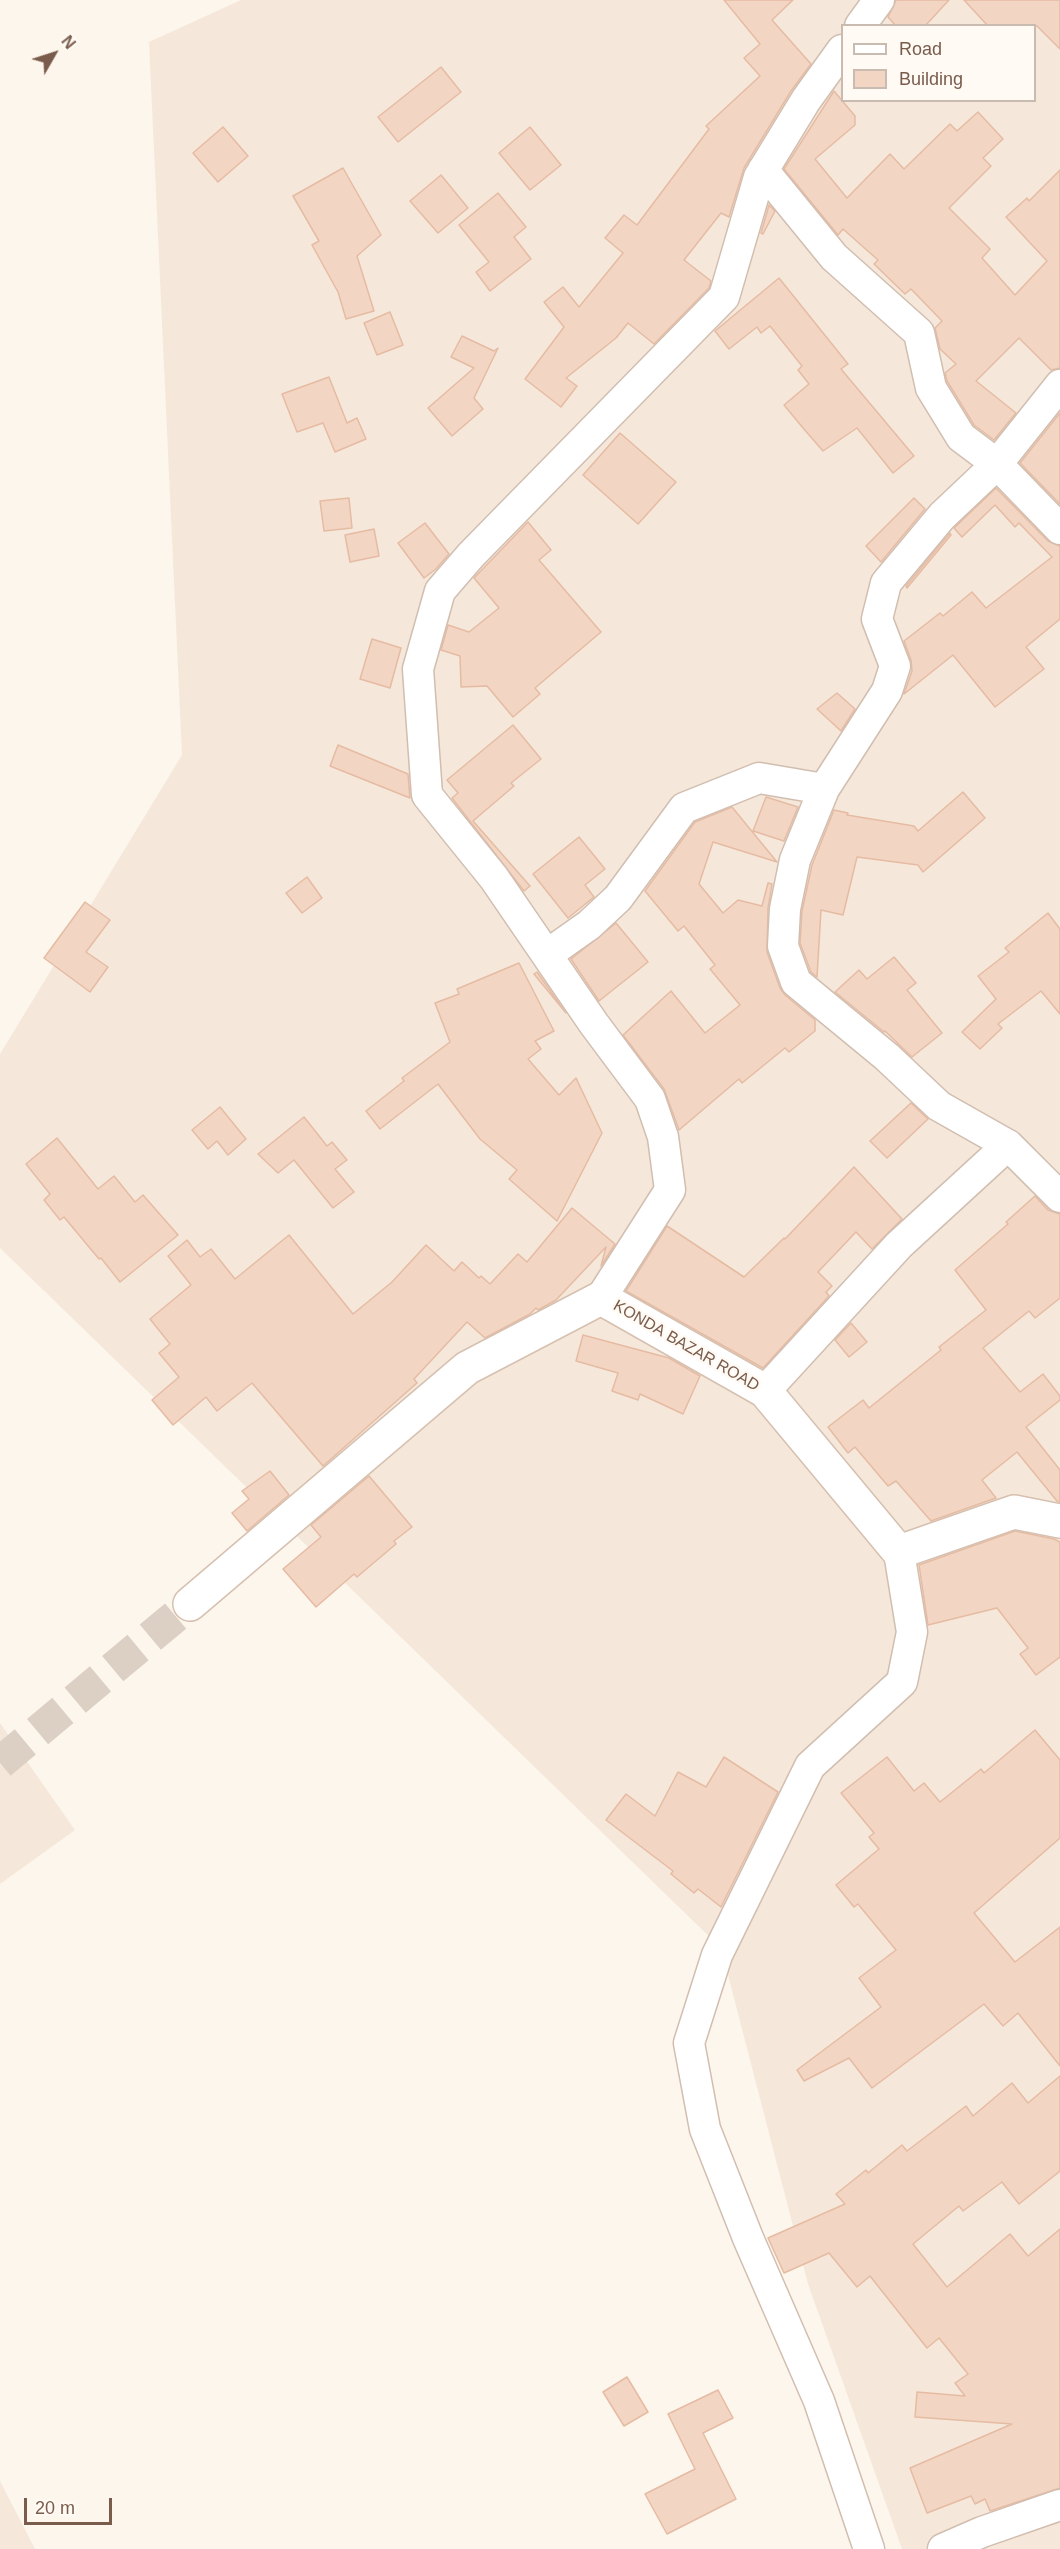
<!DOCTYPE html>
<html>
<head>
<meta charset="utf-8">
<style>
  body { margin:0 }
  #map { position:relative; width:1060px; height:2549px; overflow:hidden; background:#fdf6ec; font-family:Helvetica,sans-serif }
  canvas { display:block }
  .legend { position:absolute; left:841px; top:24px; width:195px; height:78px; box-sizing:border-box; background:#fffaf3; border:2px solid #cabbb1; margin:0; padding:8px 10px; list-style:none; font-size:18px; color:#7a5c4d }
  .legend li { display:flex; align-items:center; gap:12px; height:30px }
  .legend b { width:30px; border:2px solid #cabbb1 }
  .north { position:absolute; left:24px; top:24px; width:60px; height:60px; -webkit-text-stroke:4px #fffaf3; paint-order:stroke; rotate:51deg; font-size:16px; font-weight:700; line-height:24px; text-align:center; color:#7a5c4d }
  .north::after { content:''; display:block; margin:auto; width:21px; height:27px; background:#7a5c4d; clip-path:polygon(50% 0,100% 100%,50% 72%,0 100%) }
  .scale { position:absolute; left:24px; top:2498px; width:88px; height:27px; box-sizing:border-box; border:3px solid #7a5c4d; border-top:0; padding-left:8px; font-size:18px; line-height:21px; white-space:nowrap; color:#7a5c4d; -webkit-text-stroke:4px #fffaf3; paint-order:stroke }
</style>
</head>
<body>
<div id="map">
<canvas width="1060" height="2549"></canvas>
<ul class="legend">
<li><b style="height:8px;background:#fff"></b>Road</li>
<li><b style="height:16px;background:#f3d5c3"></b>Building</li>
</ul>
<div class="north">N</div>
<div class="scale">20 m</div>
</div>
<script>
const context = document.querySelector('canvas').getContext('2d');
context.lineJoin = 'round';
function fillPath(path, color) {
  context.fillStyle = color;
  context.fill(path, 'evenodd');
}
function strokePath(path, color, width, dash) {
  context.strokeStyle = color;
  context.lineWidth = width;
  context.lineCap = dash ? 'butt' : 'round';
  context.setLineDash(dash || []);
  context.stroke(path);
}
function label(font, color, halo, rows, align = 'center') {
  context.font = font + ' Helvetica,sans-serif';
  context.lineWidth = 5;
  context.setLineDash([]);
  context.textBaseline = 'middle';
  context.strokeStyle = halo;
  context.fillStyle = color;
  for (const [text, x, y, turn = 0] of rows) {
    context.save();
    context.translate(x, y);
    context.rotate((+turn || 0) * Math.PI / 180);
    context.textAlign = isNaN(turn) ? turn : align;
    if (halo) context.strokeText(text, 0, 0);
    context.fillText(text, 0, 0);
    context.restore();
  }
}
const residential = new Path2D(`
  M 241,0 L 1060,0 L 1060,2549 L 902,2549 L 808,2284 L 721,1948 L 0,1248 L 0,1054 L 182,755 L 149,42 ZM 842,26 L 1034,26 L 1034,100 L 842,100 Z
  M 0,1723 L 75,1830 L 0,1884 Z
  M 0,2481 L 35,2549 L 0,2549 Z`);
const building = new Path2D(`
  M 724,0 L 793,0 L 772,20 L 811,64 L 791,91 L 744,168 L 729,217 L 721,213 L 684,260 L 711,281 L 709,288 L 654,344 L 628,323 L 616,338 L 566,378 L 577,386 L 561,407 L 525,379 L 564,327 L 544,302 L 563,287 L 579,307 L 623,253 L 605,238 L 624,215 L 637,225 L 709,129 L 706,126 L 760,76 L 744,58 L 760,44 Z
  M 896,0 L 949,0 L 925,26 L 896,26 L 888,17 Z
  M 964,0 L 1060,0 L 1060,49 L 1037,26 L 988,26 Z
  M 441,67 L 461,92 L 398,142 L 378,117 Z
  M 834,91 L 855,116 L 855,125 L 815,159 L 847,198 L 890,154 L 904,169 L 950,124 L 957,131 L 978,112 L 1003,139 L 983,158 L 991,166 L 949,208 L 990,249 L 982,258 L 1015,295 L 1047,261 L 1006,217 L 1027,198 L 1029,201 L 1060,170 L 1060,368 L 1051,370 L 1019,338 L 976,381 L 1016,413 L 994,440 L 974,425 L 947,381 L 945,373 L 956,364 L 940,349 L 935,328 L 942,321 L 911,289 L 905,294 L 874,264 L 878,260 L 843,229 L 838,235 L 784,169 Z
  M 223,127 L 248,156 L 218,182 L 193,153 Z
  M 530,127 L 561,165 L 530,190 L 499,153 Z
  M 343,168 L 381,235 L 357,256 L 374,311 L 346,319 L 338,292 L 312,245 L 319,241 L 293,196 Z
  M 441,175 L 468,208 L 438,233 L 410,201 Z
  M 498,193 L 526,227 L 514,237 L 531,259 L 490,291 L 476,272 L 489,262 L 459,225 Z
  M 769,205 L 775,211 L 763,234 L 761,233 Z
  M 779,278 L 848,364 L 841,369 L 914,456 L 893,473 L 857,428 L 823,451 L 803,428 L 784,405 L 809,384 L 798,370 L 802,366 L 770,326 L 761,333 L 757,327 L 729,349 L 715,331 Z
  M 390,312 L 403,345 L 377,355 L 364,323 Z
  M 462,336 L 494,351 L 498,348 L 474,398 L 483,409 L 452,436 L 428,408 L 474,368 L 451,357 Z
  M 329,377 L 347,423 L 357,418 L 366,439 L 335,452 L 323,423 L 297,432 L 282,394 Z
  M 1060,413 L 1060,504 L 1020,463 Z
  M 620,433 L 676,482 L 638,524 L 583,475 Z
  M 996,488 L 1048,541 L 1060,546 L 1060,619 L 1026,647 L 1044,669 L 995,707 L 953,655 L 904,694 L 912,671 L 911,660 L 904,641 L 940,613 L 943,616 L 972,592 L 986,608 L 1052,557 L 1019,523 L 1015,527 L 995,505 L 962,537 L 954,528 Z
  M 349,498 L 352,528 L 324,531 L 320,501 Z
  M 914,498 L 925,509 L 881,562 L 866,546 Z
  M 528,522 L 551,550 L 539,560 L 601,632 L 535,688 L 540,694 L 513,717 L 487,686 L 461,687 L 460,656 L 441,650 L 448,625 L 469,632 L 499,608 L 474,578 Z
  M 425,523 L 449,554 L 436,569 L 424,578 L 398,543 Z
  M 374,529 L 379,556 L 350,562 L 345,535 Z
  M 950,533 L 951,535 L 907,588 L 906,586 Z
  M 372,639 L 401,648 L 390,688 L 360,679 Z
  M 837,693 L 855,709 L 841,731 L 817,709 Z
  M 513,725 L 541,759 L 511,783 L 514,786 L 473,821 L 530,886 L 524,891 L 452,798 L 458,793 L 447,780 Z
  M 338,745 L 408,774 L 410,798 L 330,766 Z
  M 963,792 L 985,818 L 923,872 L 918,865 L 857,857 L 843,915 L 821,910 L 817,977 L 811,972 L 800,943 L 802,911 L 812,865 L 834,810 L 848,813 L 847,815 L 914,826 L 918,831 Z
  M 766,797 L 798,807 L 784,841 L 753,831 Z
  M 732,807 L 777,862 L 713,842 L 699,884 L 723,913 L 738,900 L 762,906 L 768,883 L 772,884 L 768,908 L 767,952 L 780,988 L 785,995 L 815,1020 L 815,1031 L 789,1052 L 785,1048 L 742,1083 L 739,1079 L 679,1130 L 664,1089 L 623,1035 L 671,991 L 705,1033 L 740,1005 L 710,969 L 715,965 L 684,926 L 678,931 L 645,891 L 695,822 Z
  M 579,837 L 605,869 L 585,885 L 594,897 L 568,918 L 533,874 Z
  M 307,877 L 322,898 L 302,913 L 286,893 Z
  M 85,902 L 110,920 L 86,952 L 108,967 L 90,992 L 44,958 Z
  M 1048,913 L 1060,929 L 1060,1014 L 1041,991 L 998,1024 L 1002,1028 L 980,1049 L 962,1032 L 996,999 L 978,976 L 1009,952 L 1005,948 Z
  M 616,923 L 648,962 L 599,1001 L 571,959 Z
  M 894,957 L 916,983 L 907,990 L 942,1033 L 912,1057 L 885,1031 L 884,1032 L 835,992 L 859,970 L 867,979 Z
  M 519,963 L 554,1031 L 535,1041 L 541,1049 L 528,1059 L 559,1095 L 576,1078 L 602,1133 L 557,1221 L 509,1179 L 517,1170 L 480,1139 L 438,1084 L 380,1129 L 366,1111 L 404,1081 L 402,1078 L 450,1042 L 435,1003 L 459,994 L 457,989 Z
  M 537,972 L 566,1013 L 534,974 Z
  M 911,1103 L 928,1119 L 887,1158 L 870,1141 Z
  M 220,1107 L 246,1139 L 228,1155 L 217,1141 L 208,1149 L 192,1130 Z
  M 304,1117 L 327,1146 L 332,1142 L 347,1160 L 335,1169 L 354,1192 L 333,1208 L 294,1160 L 278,1173 L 258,1154 Z
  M 57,1138 L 98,1189 L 114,1176 L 135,1202 L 143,1195 L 178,1235 L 120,1282 L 101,1258 L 99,1259 L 64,1217 L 60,1220 L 44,1200 L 50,1194 L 26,1164 Z
  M 854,1167 L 902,1219 L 872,1249 L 856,1232 L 818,1272 L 832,1286 L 826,1292 L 829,1296 L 763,1368 L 626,1291 L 667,1226 L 744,1277 L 784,1238 L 785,1239 Z
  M 1035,1196 L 1048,1210 L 1060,1214 L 1060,1298 L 1035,1318 L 1029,1311 L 983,1348 L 1020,1392 L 1043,1374 L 1060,1396 L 1060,1400 L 1026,1427 L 1060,1470 L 1060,1502 L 1057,1501 L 1017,1452 L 982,1480 L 996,1498 L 931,1521 L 896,1481 L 888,1486 L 855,1447 L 848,1453 L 828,1427 L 863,1400 L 869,1408 L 941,1350 L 939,1347 L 986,1310 L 955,1270 L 1008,1224 L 1006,1222 Z
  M 572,1208 L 615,1244 L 601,1266 L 606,1247 L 556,1300 L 538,1310 L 536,1308 L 530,1314 L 485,1338 L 467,1322 L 414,1379 L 417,1383 L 323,1466 L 252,1383 L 217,1411 L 206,1397 L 173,1425 L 152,1400 L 179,1377 L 159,1353 L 170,1344 L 150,1319 L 191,1285 L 168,1256 L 187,1240 L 200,1257 L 211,1249 L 235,1279 L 289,1235 L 353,1314 L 392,1282 L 426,1245 L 454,1271 L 462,1262 L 479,1278 L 481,1276 L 490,1284 L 518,1254 L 527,1262 Z
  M 851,1323 L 867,1342 L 849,1357 L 835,1340 Z
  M 583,1335 L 669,1358 L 700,1376 L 683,1414 L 640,1394 L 638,1400 L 612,1391 L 618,1373 L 576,1361 Z
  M 270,1471 L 289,1495 L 247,1531 L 232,1513 L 249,1499 L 242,1491 Z
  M 369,1476 L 412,1527 L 394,1541 L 396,1544 L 357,1577 L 354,1574 L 316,1607 L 283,1569 L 321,1537 L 311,1525 Z
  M 1015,1531 L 1054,1539 L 1060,1542 L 1060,1657 L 1036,1675 L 1020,1654 L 1028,1648 L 997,1608 L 928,1625 L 919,1565 Z
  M 1035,1730 L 1060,1760 L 1060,1838 L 974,1913 L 1015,1962 L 1060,1927 L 1060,2066 L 1018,2013 L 1003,2026 L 984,2004 L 872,2088 L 849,2058 L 804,2081 L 797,2070 L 881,2007 L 859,1978 L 896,1950 L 858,1904 L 854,1907 L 836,1885 L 879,1849 L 869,1837 L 874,1833 L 841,1793 L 887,1757 L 914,1791 L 924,1783 L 940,1802 L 981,1769 L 984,1773 Z
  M 724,1757 L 778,1792 L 721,1907 L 698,1889 L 694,1893 L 671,1874 L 673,1871 L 606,1820 L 626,1794 L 655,1816 L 678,1772 L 706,1787 Z
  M 1060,2076 L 1060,2171 L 1019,2204 L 1002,2182 L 963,2211 L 959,2206 L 913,2244 L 947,2287 L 1010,2234 L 1028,2256 L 1060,2229 L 1060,2488 L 990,2511 L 985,2499 L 975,2504 L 971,2496 L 927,2513 L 910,2468 L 1012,2424 L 915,2417 L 917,2392 L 965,2396 L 955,2383 L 968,2374 L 939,2338 L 927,2348 L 870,2276 L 857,2287 L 829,2253 L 784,2273 L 768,2238 L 845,2204 L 836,2194 L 866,2170 L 868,2173 L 902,2145 L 907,2151 L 966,2106 L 973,2116 L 1012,2083 L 1028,2103 Z
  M 627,2377 L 648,2412 L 624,2426 L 603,2392 Z
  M 718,2390 L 733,2418 L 703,2433 L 736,2499 L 667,2534 L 645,2494 L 695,2469 L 668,2414 Z`);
const secondaryTunnel = new Path2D(`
  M 0,1763 L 190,1604`);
const street = new Path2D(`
  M 860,26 L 879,0
  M 1060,385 L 997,464 L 1060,529
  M 824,789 L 795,860 L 785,909 L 783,946 L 796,982 L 887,1057 L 939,1106 L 1008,1145 L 1060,1197
  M 548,954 L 589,925 L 618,898 L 684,808 L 759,778 L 824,789 L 887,691 L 895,666 L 877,619 L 886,583 L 942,516 L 997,464 L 961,437 L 931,388 L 919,333 L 834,257 L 763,170
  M 601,1298 L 670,1190 L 663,1137 L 650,1099 L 594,1024 L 494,878 L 427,795 L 418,669 L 440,591 L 471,555 L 724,297 L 759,177 L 806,100 L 842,50
  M 765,1391 L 899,1245 L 1008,1145
  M 869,2549 L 819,2401 L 748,2238 L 705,2129 L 689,2043 L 717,1955 L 810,1766 L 902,1682 L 912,1632 L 899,1552
  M 943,2549 L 982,2532 L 1060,2505`);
const secondary = new Path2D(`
  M 190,1604 L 467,1368 L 601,1298 L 765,1391 L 899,1552 L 1014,1512 L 1060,1521`);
const streetNames = [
  ["KONDA BAZAR ROAD",686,1346,30]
];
fillPath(residential, '#f5e8da');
fillPath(building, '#f3d5c3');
strokePath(building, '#e6bba3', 1.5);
strokePath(secondaryTunnel, '#dcd0c4', 33, [33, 16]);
strokePath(street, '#d1beb0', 33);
strokePath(secondary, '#d6c0b0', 36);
strokePath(street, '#fff', 30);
strokePath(secondary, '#fff', 33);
label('16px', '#7a5c4d', '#fffaf3', streetNames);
</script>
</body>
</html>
